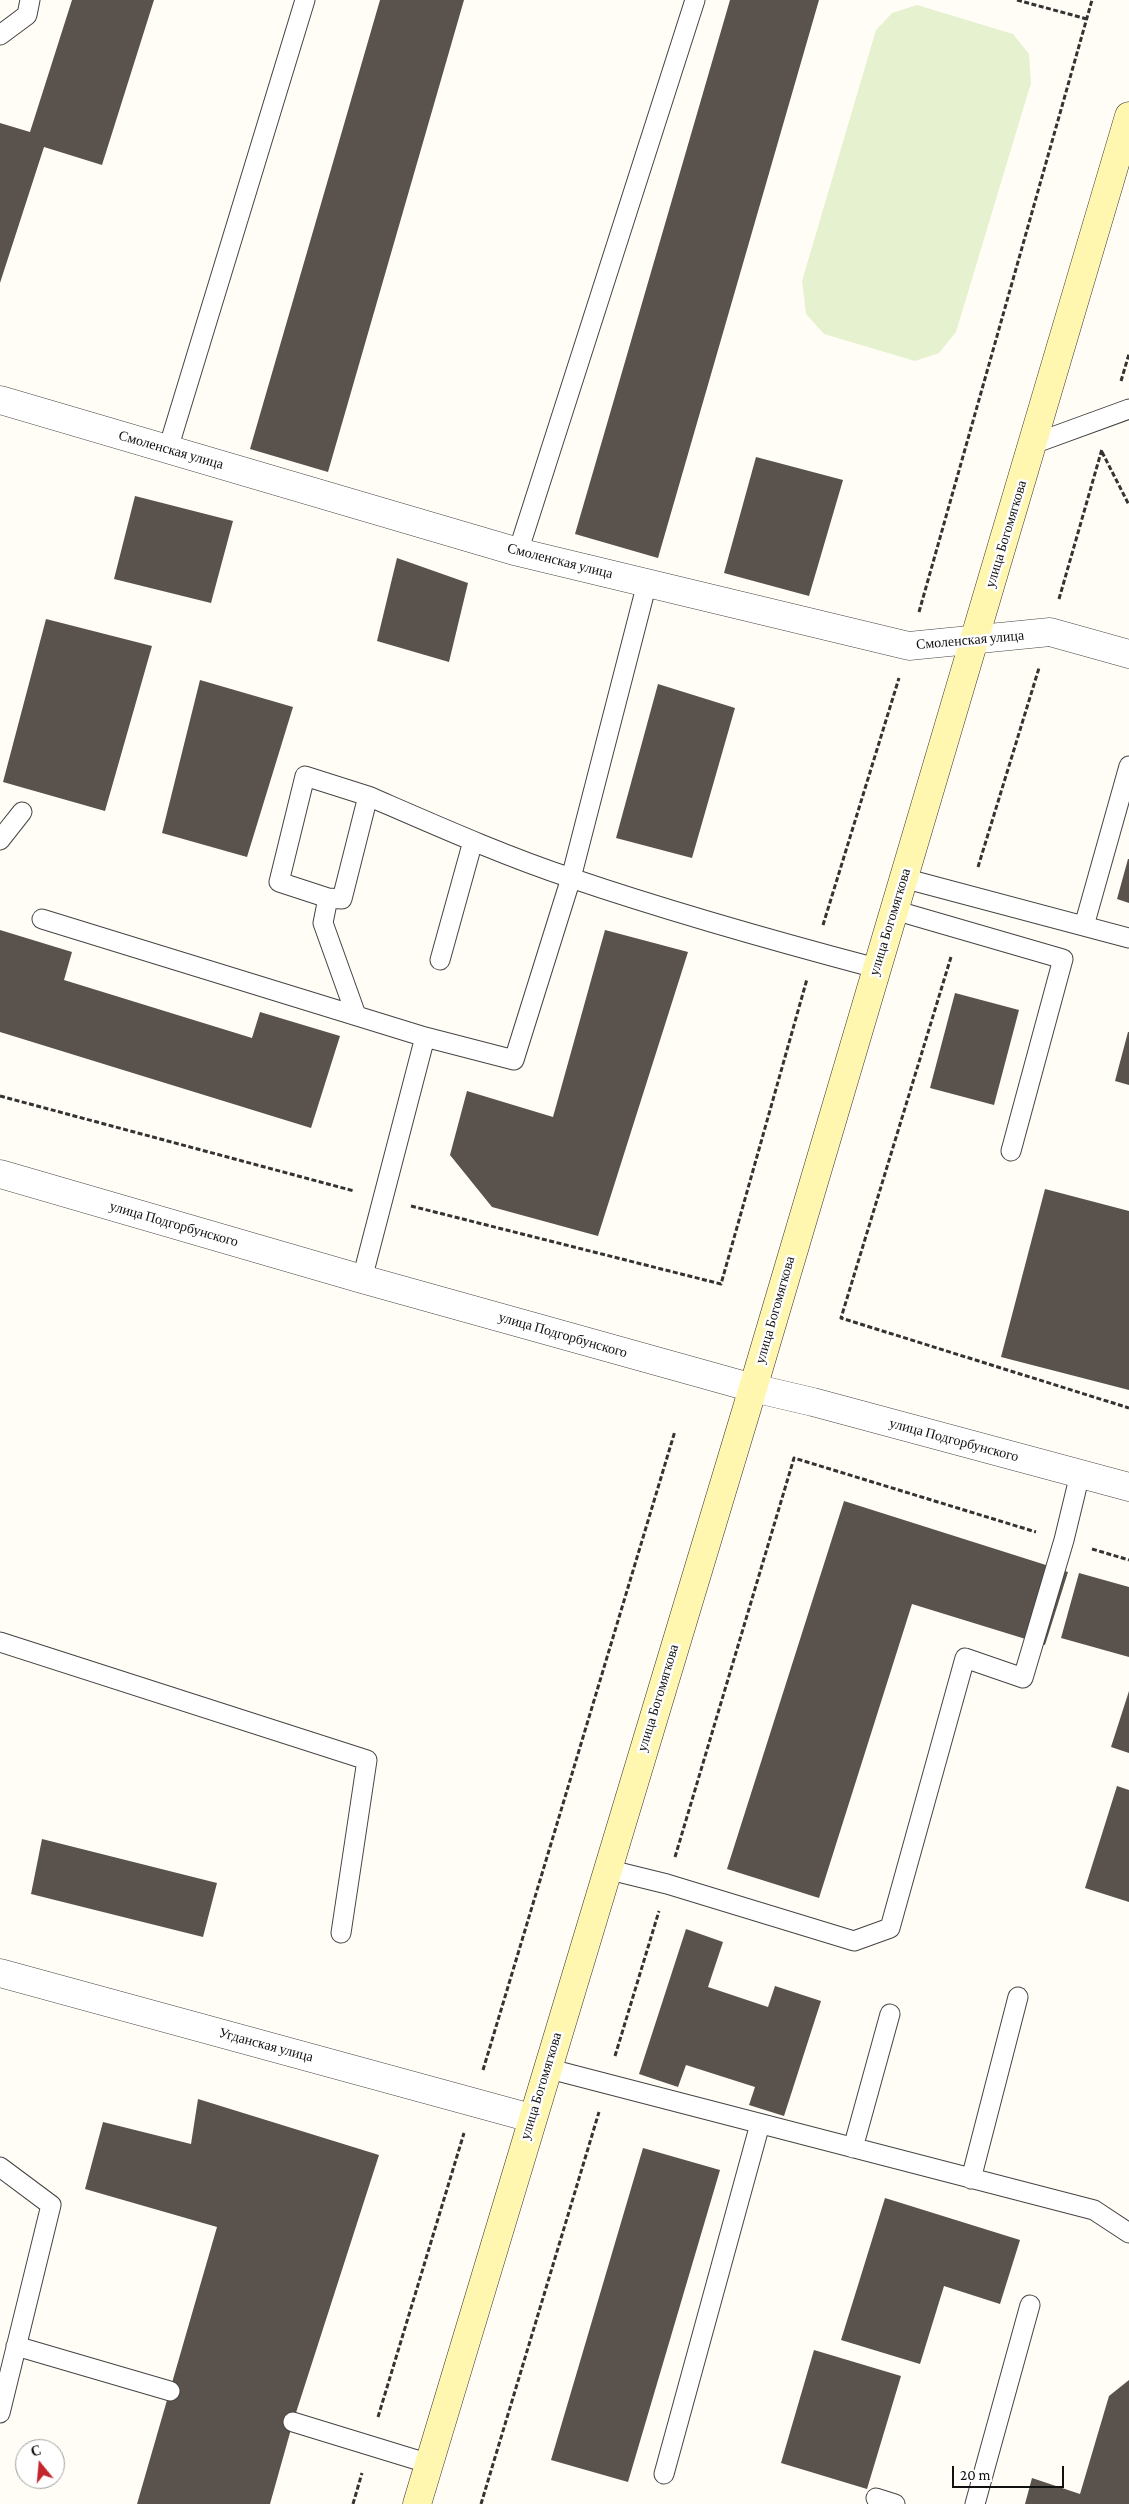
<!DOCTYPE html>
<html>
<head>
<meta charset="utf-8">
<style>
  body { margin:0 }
  #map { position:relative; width:1129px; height:2504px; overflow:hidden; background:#fffdf5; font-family:"Crimson Pro",serif }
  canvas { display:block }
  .north { position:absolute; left:15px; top:2439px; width:50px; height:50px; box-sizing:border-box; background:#fff; border:1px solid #a0a0a0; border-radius:50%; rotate:343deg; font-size:14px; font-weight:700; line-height:20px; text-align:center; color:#111 }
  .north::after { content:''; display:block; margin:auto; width:18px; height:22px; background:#c4262e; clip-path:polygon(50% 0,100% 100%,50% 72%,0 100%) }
  .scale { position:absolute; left:952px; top:2466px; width:112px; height:22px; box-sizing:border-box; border:2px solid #111; border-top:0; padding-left:6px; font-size:15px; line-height:18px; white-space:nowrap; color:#111; -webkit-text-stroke:4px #fff; paint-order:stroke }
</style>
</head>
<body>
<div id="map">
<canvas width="1129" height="2504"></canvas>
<div class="north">С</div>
<div class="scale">20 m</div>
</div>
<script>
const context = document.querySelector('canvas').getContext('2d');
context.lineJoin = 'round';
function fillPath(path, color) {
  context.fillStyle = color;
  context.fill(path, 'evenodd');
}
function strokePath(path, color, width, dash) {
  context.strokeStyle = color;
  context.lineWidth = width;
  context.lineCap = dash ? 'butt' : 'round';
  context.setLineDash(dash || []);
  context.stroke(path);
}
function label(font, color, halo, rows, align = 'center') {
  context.font = font + ' "Crimson Pro",serif';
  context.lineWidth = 5;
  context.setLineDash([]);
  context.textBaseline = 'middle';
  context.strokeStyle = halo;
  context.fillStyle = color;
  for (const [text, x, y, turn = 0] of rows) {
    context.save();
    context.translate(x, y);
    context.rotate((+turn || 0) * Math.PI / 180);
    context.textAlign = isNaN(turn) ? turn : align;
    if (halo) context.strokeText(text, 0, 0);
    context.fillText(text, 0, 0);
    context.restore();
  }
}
const pitch = new Path2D(`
  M 917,5 L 1013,34 L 1029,54 L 1031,83 L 956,332 L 939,353 L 915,361 L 824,334 L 806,314 L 802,281 L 876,30 L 892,13 Z`);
const building = new Path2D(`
  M 72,0 L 154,0 L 102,165 L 44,147 L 0,283 L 0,123 L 30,132 Z
  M 380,0 L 464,0 L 328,472 L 250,449 Z
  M 730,0 L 819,0 L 658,558 L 575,534 Z
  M 756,457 L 843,480 L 809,596 L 724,573 Z
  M 135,496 L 233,521 L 211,603 L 114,579 Z
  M 397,558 L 468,583 L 449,662 L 377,641 Z
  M 46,619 L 152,646 L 105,811 L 3,782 Z
  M 200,680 L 293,707 L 247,857 L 162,833 Z
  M 658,684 L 735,708 L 692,858 L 616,838 Z
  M 1128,859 L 1129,859 L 1129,903 L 1117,899 Z
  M 0,930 L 72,952 L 64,980 L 252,1038 L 260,1012 L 340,1036 L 311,1128 L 0,1032 Z
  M 605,930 L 688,952 L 598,1236 L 492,1207 L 450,1155 L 467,1091 L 553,1117 Z
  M 955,993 L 1019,1010 L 994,1105 L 930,1088 Z
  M 1128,1032 L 1129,1032 L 1129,1085 L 1115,1081 Z
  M 1045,1189 L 1129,1211 L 1129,1390 L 1001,1357 Z
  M 844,1501 L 1068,1572 L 1045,1645 L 912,1604 L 819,1898 L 727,1869 Z
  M 1079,1573 L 1129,1587 L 1129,1657 L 1061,1638 Z
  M 1129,1691 L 1129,1753 L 1111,1747 Z
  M 1117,1786 L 1129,1790 L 1129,1902 L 1085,1888 Z
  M 42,1839 L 217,1883 L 203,1937 L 31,1894 Z
  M 686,1929 L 723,1942 L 708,1987 L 768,2007 L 775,1986 L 821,2001 L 784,2116 L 749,2105 L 755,2087 L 686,2065 L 678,2087 L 639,2074 Z
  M 198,2099 L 379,2155 L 293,2422 L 270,2504 L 137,2504 L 217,2227 L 85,2189 L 103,2122 L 191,2144 Z
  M 643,2148 L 720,2170 L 628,2482 L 551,2460 Z
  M 885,2198 L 1020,2240 L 1000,2304 L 944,2286 L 920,2364 L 841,2340 Z
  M 814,2350 L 901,2376 L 867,2489 L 781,2463 Z
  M 1129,2380 L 1129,2504 L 1025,2504 L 1032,2478 L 1080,2494 L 1109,2396 Z`);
const path = new Path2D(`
  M 1017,0 L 1087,19
  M 1121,381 L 1129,354
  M 1102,452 L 1129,505
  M 1059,599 L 1102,449
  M 919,612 L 1092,0
  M 978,867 L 1039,668
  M 823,925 L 899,678
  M 951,957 L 841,1318 L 1129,1408
  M 0,1096 L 354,1191
  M 411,1206 L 721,1284 L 807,979
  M 1092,1549 L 1129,1560
  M 675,1857 L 794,1458 L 1036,1532
  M 615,2056 L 659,1911
  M 483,2070 L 675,1431
  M 378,2417 L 464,2133
  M 353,2504 L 362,2473
  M 481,2504 L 599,2112`);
const service = new Path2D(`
  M 0,35 L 27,15 L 30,0
  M 1033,444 L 1129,409
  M 168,449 L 305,0
  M 518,552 L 695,0
  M 368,796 C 435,825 502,855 571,878 C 671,912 774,941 876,968
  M 0,840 L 22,812
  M 903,878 L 1129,938
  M 328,898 L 342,899 L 368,796 L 305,776 L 279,882 L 328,898 L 323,923 L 356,1015
  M 894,910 L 1063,959 L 1011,1151
  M 42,919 L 425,1037 L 514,1060 L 571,878 L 647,583
  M 1084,926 L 1129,766
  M 440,960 L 473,841
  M 362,1279 L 425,1037
  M 0,1642 L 367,1760 L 341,1933
  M 606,1869 L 667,1884 L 854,1941 L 890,1928 L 965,1658 L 1023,1678 L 1064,1540 L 1080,1474
  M 546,2068 L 1094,2210 L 1129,2233
  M 853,2148 L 890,2014
  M 0,2167 L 51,2205 L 0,2413
  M 971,2179 L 1018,1997
  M 16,2346 L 170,2391
  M 293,2422 L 430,2464
  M 664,2474 L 760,2124
  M 876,2498 L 895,2504
  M 975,2504 L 1030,2305`);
const minor = new Path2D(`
  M 0,400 L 518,552 L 909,646 L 1050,632 L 1129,654
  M 0,1174 L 362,1279 L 753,1388 L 813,1402 L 1129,1487
  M 0,1973 L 531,2118`);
const secondary = new Path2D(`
  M 417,2504 L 753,1388 L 1129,116`);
const streetNames = [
  ["Смоленская улица",171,450,16],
  ["улица Богомягкова",1006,534,-73],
  ["Смоленская улица",560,561,14],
  ["Смоленская улица",970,640,-5],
  ["улица Богомягкова",890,922,-73],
  ["улица Подгорбунского",174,1224,16],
  ["улица Богомягкова",775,1310,-74],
  ["улица Подгорбунского",563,1335,16],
  ["улица Подгорбунского",954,1440,15],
  ["улица Богомягкова",658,1698,-73],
  ["Угданская улица",266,2045,15],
  ["улица Богомягкова",541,2086,-73]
];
fillPath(pitch, '#e6f2cf');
fillPath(building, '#5a524d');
strokePath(service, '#444', 21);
strokePath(minor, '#444', 29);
strokePath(secondary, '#333', 29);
strokePath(path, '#333', 3, [5, 2.5]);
strokePath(service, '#fff', 19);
strokePath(minor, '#fff', 28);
strokePath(secondary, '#fff6b0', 28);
label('14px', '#111', '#fff', streetNames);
</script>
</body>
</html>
